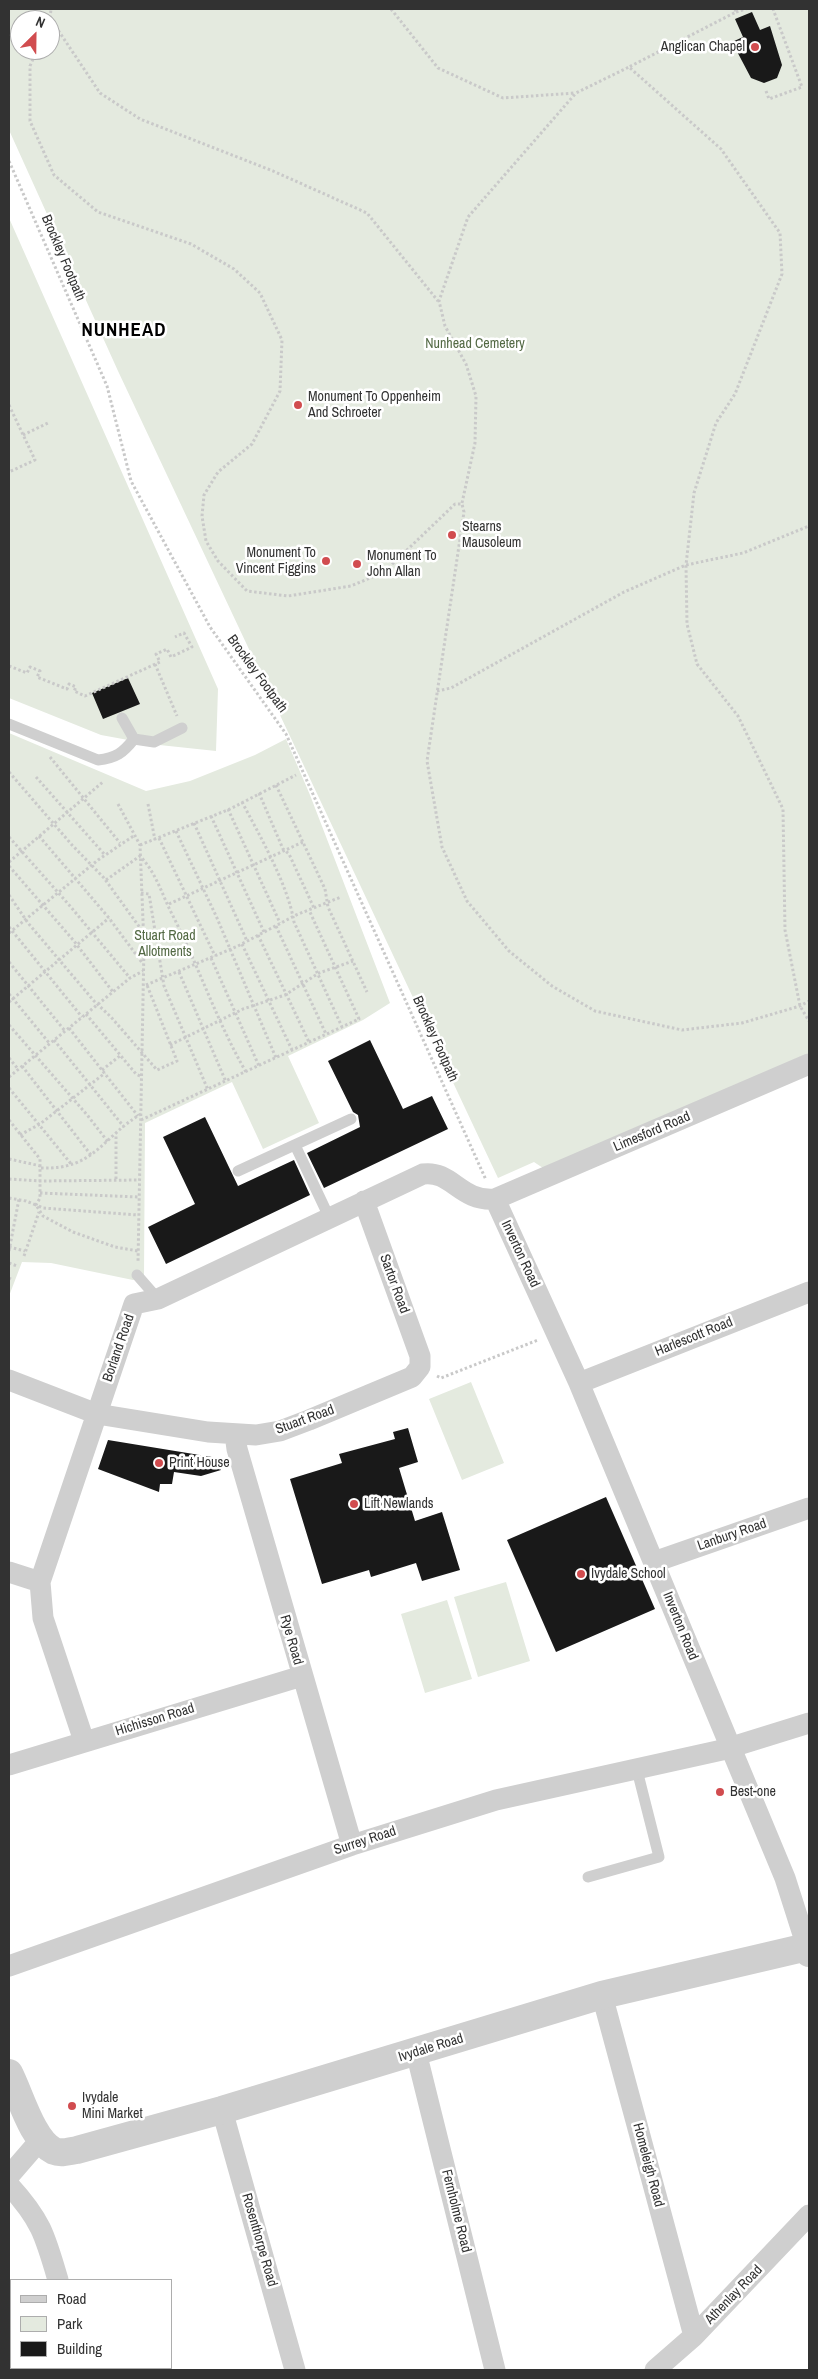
<!DOCTYPE html>
<html>
<head>
<meta charset="utf-8">
<style>
  body { margin:0 }
  #map { position:relative; width:818px; height:2379px; overflow:hidden; background:#fff; font-family:"Archivo Narrow",sans-serif }
  canvas { display:block }
  .frame { position:absolute; inset:0; border:10px solid #323232; pointer-events:none }
  .legend { position:absolute; left:10px; top:2279px; width:162px; height:90px; box-sizing:border-box; background:#fff; border:1px solid #adadad; margin:0; padding:6px 9px; list-style:none; font-size:15px; color:#323232 }
  .legend li { display:flex; align-items:center; gap:10px; height:25px }
  .legend b { width:25px; border:1px solid #adadad }
  .north { position:absolute; left:10px; top:10px; width:50px; height:50px; box-sizing:border-box; background:#fff; border:1px solid #adadad; border-radius:50%; rotate:23deg; font-size:14px; font-weight:700; line-height:20px; text-align:center; color:#323232 }
  .north::after { content:''; display:block; margin:auto; width:18px; height:22px; background:#d14c4f; clip-path:polygon(50% 0,100% 100%,50% 72%,0 100%) }
</style>
</head>
<body>
<div id="map">
<canvas width="818" height="2379"></canvas>
<div class="frame"></div>
<ul class="legend">
<li><b style="height:6px;background:#cfcfcf"></b>Road</li>
<li><b style="height:14px;background:#e4eadf"></b>Park</li>
<li><b style="height:14px;background:#191919"></b>Building</li>
</ul>
<div class="north">N</div>
</div>
<script>
const context = document.querySelector('canvas').getContext('2d');
context.lineJoin = 'round';
function fillPath(path, color) {
  context.fillStyle = color;
  context.fill(path, 'evenodd');
}
function strokePath(path, color, width, dash) {
  context.strokeStyle = color;
  context.lineWidth = width;
  context.lineCap = dash ? 'butt' : 'round';
  context.setLineDash(dash || []);
  context.stroke(path);
}
function label(font, color, halo, rows, align = 'center') {
  context.font = font + ' "Archivo Narrow",sans-serif';
  context.lineWidth = 5;
  context.setLineDash([]);
  context.textBaseline = 'middle';
  context.strokeStyle = halo;
  context.fillStyle = color;
  for (const [text, x, y, turn = 0] of rows) {
    context.save();
    context.translate(x, y);
    context.rotate((+turn || 0) * Math.PI / 180);
    context.textAlign = isNaN(turn) ? turn : align;
    if (halo) context.strokeText(text, 0, 0);
    context.fillText(text, 0, 0);
    context.restore();
  }
}
const green = new Path2D(`
  M 9,9 L 809,9 L 809,1068 L 552,1174 L 534,1162 L 498,1178 L 118,371 L 9,130 ZM 20,20 L 50,20 L 50,50 L 20,50 Z
  M 9,218 L 218,689 L 216,751 L 150,744 L 101,735 L 9,698 Z
  M 9,733 L 146,791 L 190,781 L 255,755 L 286,739 L 310,795 L 390,1003 L 363,1020 L 288,1056 L 319,1123 L 263,1149 L 232,1082 L 145,1123 L 144,1276 L 133,1280 L 51,1263 L 22,1262 L 9,1296 Z
  M 471,1382 L 504,1463 L 462,1480 L 429,1399 Z
  M 506,1582 L 530,1661 L 478,1677 L 454,1597 Z
  M 447,1600 L 472,1679 L 425,1693 L 401,1614 Z`);
const building = new Path2D(`
  M 752,12 L 760,30 L 770,26 L 782,65 L 777,78 L 764,83 L 751,78 L 732,42 L 743,37 L 735,19 Z
  M 128,678 L 140,704 L 103,719 L 92,693 Z
  M 370,1040 L 403,1109 L 432,1096 L 448,1129 L 324,1188 L 307,1153 L 360,1127 L 358,1115 L 353,1112 L 328,1061 Z
  M 205,1117 L 238,1186 L 294,1160 L 310,1195 L 166,1264 L 148,1227 L 195,1204 L 163,1137 Z
  M 408,1428 L 418,1462 L 399,1468 L 415,1521 L 442,1512 L 460,1570 L 422,1581 L 416,1563 L 371,1577 L 369,1570 L 322,1584 L 290,1479 L 342,1463 L 339,1454 L 395,1439 L 393,1432 Z
  M 108,1440 L 218,1458 L 221,1470 L 201,1476 L 174,1472 L 172,1484 L 160,1484 L 159,1492 L 98,1469 Z
  M 606,1497 L 655,1609 L 556,1652 L 507,1540 Z`);
const path = new Path2D(`
  M 391,9 L 438,68 L 503,98 L 575,93
  M 735,9 L 736,12 L 629,67 L 721,149 L 780,233 L 782,274 L 735,394 L 716,423 L 694,493 L 686,565 L 687,624 L 697,664 L 738,716 L 783,809 L 785,930 L 800,1006 L 809,1021
  M 736,12 L 746,9
  M 50,18 L 100,93 L 140,119 L 273,171 L 367,213 L 438,301
  M 50,18 L 51,9
  M 37,50 L 30,66 L 30,121 L 54,175 L 98,212 L 191,244 L 234,269 L 260,293 L 282,340 L 280,391 L 252,444 L 218,472 L 204,495 L 202,516 L 206,541 L 218,561 L 247,591 L 288,596 L 351,586 L 384,572 L 455,504 L 462,504 L 464,512 L 427,761 L 442,847 L 467,901 L 509,951 L 552,986 L 595,1011 L 682,1030 L 742,1023 L 800,1006 L 809,1001
  M 766,91 L 769,99 L 802,87 L 773,9
  M 9,161 L 107,386 L 131,481 L 210,627 L 286,734 L 486,1180
  M 9,405 L 35,460 L 9,472
  M 23,435 L 50,422
  M 462,503 L 475,443 L 476,396 L 466,364 L 445,326 L 439,301 L 468,217 L 576,93 L 629,67
  M 155,664 L 177,716
  M 9,666 L 27,673 L 30,667 L 40,671 L 37,677 L 67,689 L 69,684 L 76,687 L 74,691 L 85,696 L 160,662 L 156,654 L 167,649 L 171,657 L 192,647 L 184,633 L 175,637
  M 437,691 L 451,688 L 624,592 L 686,565 L 743,553 L 809,526
  M 50,757 L 120,843
  M 9,772 L 72,845 L 104,878 L 143,932
  M 36,777 L 105,855
  M 276,785 L 325,889 L 328,907 L 367,992
  M 259,793 L 283,849 L 289,854 L 314,908
  M 242,802 C 260,836 288,885 294,922 L 342,1027
  M 118,804 L 140,845 L 144,946 L 138,1262
  M 148,804 L 155,840
  M 228,809 L 280,923
  M 211,816 L 264,932
  M 194,823 L 247,941
  M 176,831 L 217,918 L 276,1058
  M 39,836 L 109,918 L 143,964
  M 9,837 L 70,906 L 130,978
  M 159,838 L 215,956
  M 140,845 L 230,809 L 296,775
  M 9,862 L 104,781
  M 9,866 L 74,941 L 113,992
  M 106,880 L 140,856 C 157,874 162,895 173,916 C 199,967 217,1022 246,1072
  M 141,893 L 149,894 L 164,986 L 208,1090
  M 9,895 L 28,923 L 94,1001 L 111,1017 L 157,1070 L 177,1061 L 147,985
  M 169,904 L 303,842
  M 276,926 L 326,1034
  M 9,927 L 82,1017
  M 9,933 L 98,860 L 135,835
  M 258,935 L 309,1042
  M 242,944 L 292,1050
  M 211,958 L 259,1066
  M 9,962 L 65,1031
  M 179,972 L 226,1082
  M 146,985 L 238,946 L 296,915 L 341,897
  M 9,994 L 50,1044
  M 9,1002 L 109,918
  M 86,1014 L 136,1074 L 142,1077
  M 9,1025 L 88,1116 L 108,1142
  M 69,1028 L 138,1116
  M 54,1040 L 124,1127
  M 170,1045 L 243,1009 L 285,995 L 319,973 L 353,961
  M 9,1058 L 18,1069
  M 22,1066 L 91,1155
  M 102,1070 L 121,1055
  M 9,1077 L 130,978 L 143,971
  M 9,1088 L 72,1165
  M 9,1120 L 40,1159 L 40,1198 L 36,1205 L 43,1208 L 138,1215
  M 141,1120 L 359,1019 L 309,910
  M 20,1135 L 40,1124 L 105,1073
  M 9,1159 L 41,1166
  M 41,1168 C 95,1170 102,1137 141,1114
  M 9,1179 L 40,1181 L 139,1180
  M 116,1179 L 116,1135
  M 40,1193 L 139,1197
  M 9,1198 L 26,1201 L 36,1205 L 43,1216 L 73,1232 L 115,1247 L 138,1251
  M 9,1247 L 25,1251
  M 9,1251 L 19,1199
  M 24,1256 L 39,1212
  M 9,1263 L 17,1266
  M 9,1278 L 11,1279
  M 437,1376 L 441,1378 L 538,1340`);
const service = new Path2D(`
  M 122,718 L 134,739 L 154,742 L 182,728
  M 9,724 L 98,760 C 116,758 123,753 134,739
  M 295,1145 L 329,1217
  M 238,1171 L 351,1119
  M 137,1275 L 158,1299
  M 588,1877 L 659,1857 L 637,1770`);
const minor = new Path2D(`
  M 495,1199 L 579,1383 L 785,1878 L 807,1947 L 809,1946
  M 9,1380 L 97,1414 L 208,1432 L 256,1435 L 280,1431 L 309,1420 L 412,1377 L 420,1367 L 420,1356 L 364,1201
  M 579,1383 L 809,1292
  M 235,1434 L 237,1449 L 352,1845
  M 654,1562 L 809,1508
  M 9,1572 L 40,1582
  M 84,1741 L 43,1618 L 40,1582 L 134,1304 L 158,1299 L 423,1174 C 452,1170 460,1202 495,1199 L 809,1064
  M 9,1765 L 302,1676
  M 9,1966 L 352,1845 L 496,1800 L 722,1750 L 809,1723
  M 602,1995 L 694,2336
  M 416,2052 L 495,2370
  M 222,2110 L 295,2370
  M 9,2176 L 41,2139
  M 9,2185 C 41,2220 45,2235 58,2280
  M 83,2368 L 84,2370
  M 655,2370 L 694,2336 L 809,2215`);
const tertiary = new Path2D(`
  M 9,2073 C 20,2094 32,2140 54,2151 C 61,2154 70,2151 77,2150 L 222,2110 L 602,1995 L 807,1947 L 809,1953`);
const markers = [
  [755,47,5,"#d14c4f"],
  [298,405,5,"#d14c4f"],
  [452,535,5,"#d14c4f"],
  [326,561,5,"#d14c4f"],
  [357,564,5,"#d14c4f"],
  [159,1463,5,"#d14c4f"],
  [354,1504,5,"#d14c4f"],
  [581,1574,5,"#d14c4f"],
  [720,1792,5,"#d14c4f"],
  [72,2106,5,"#d14c4f"]
];
const poiNames = [
  ["Anglican Chapel",745,47,"right"],
  ["Monument To Oppenheim",308,397],
  ["And Schroeter",308,413],
  ["Stearns",462,527],
  ["Mausoleum",462,543],
  ["Monument To",316,553,"right"],
  ["Vincent Figgins",316,569,"right"],
  ["Monument To",367,556],
  ["John Allan",367,572],
  ["Print House",169,1463],
  ["Lift Newlands",364,1504],
  ["Ivydale School",591,1574],
  ["Best-one",730,1792],
  ["Ivydale",82,2098],
  ["Mini Market",82,2114]
];
const streetNames = [
  ["Brockley Footpath",63,258,67],
  ["Brockley Footpath",257,674,54],
  ["Brockley Footpath",435,1039,66],
  ["Limesford Road",652,1132,-23],
  ["Inverton Road",520,1254,65],
  ["Sartor Road",394,1284,70],
  ["Harlescott Road",694,1337,-22],
  ["Borland Road",119,1348,-71],
  ["Stuart Road",305,1420,-20],
  ["Lanbury Road",732,1535,-19],
  ["Inverton Road",680,1626,68],
  ["Rye Road",291,1640,74],
  ["Hichisson Road",155,1720,-17],
  ["Surrey Road",365,1841,-18],
  ["Ivydale Road",431,2048,-17],
  ["Homeleigh Road",648,2165,75],
  ["Fernholme Road",456,2211,76],
  ["Rosenthorpe Road",259,2240,74],
  ["Athenlay Road",734,2295,-46]
];
const parkNames = [
  ["Nunhead Cemetery",475,344],
  ["Stuart Road",165,936],
  ["Allotments",165,952]
];
const districtNames = [
  ["NUNHEAD",124,331]
];
fillPath(green, '#e4eadf');
fillPath(building, '#191919');
strokePath(path, '#c9c9c9', 3, [2.5, 2.5]);
strokePath(service, '#cfcfcf', 11);
strokePath(minor, '#cfcfcf', 21);
strokePath(tertiary, '#cfcfcf', 28);
for (const [x, y, r, color] of markers) {
  const dot = new Path2D();
  dot.arc(x, y, r, 0, 2 * Math.PI);
  context.fillStyle = color;
  context.fill(dot);
  strokePath(dot, '#fff', 2);
}
label('14px', '#323232', '#fff', poiNames, 'left');
label('14px', '#323232', '#fff', streetNames);
label('14px', '#536944', '#fff', parkNames);
context.letterSpacing = '1px';
label('bold 19px', '#000', '#fff', districtNames);
context.letterSpacing = '0px';
</script>
</body>
</html>
